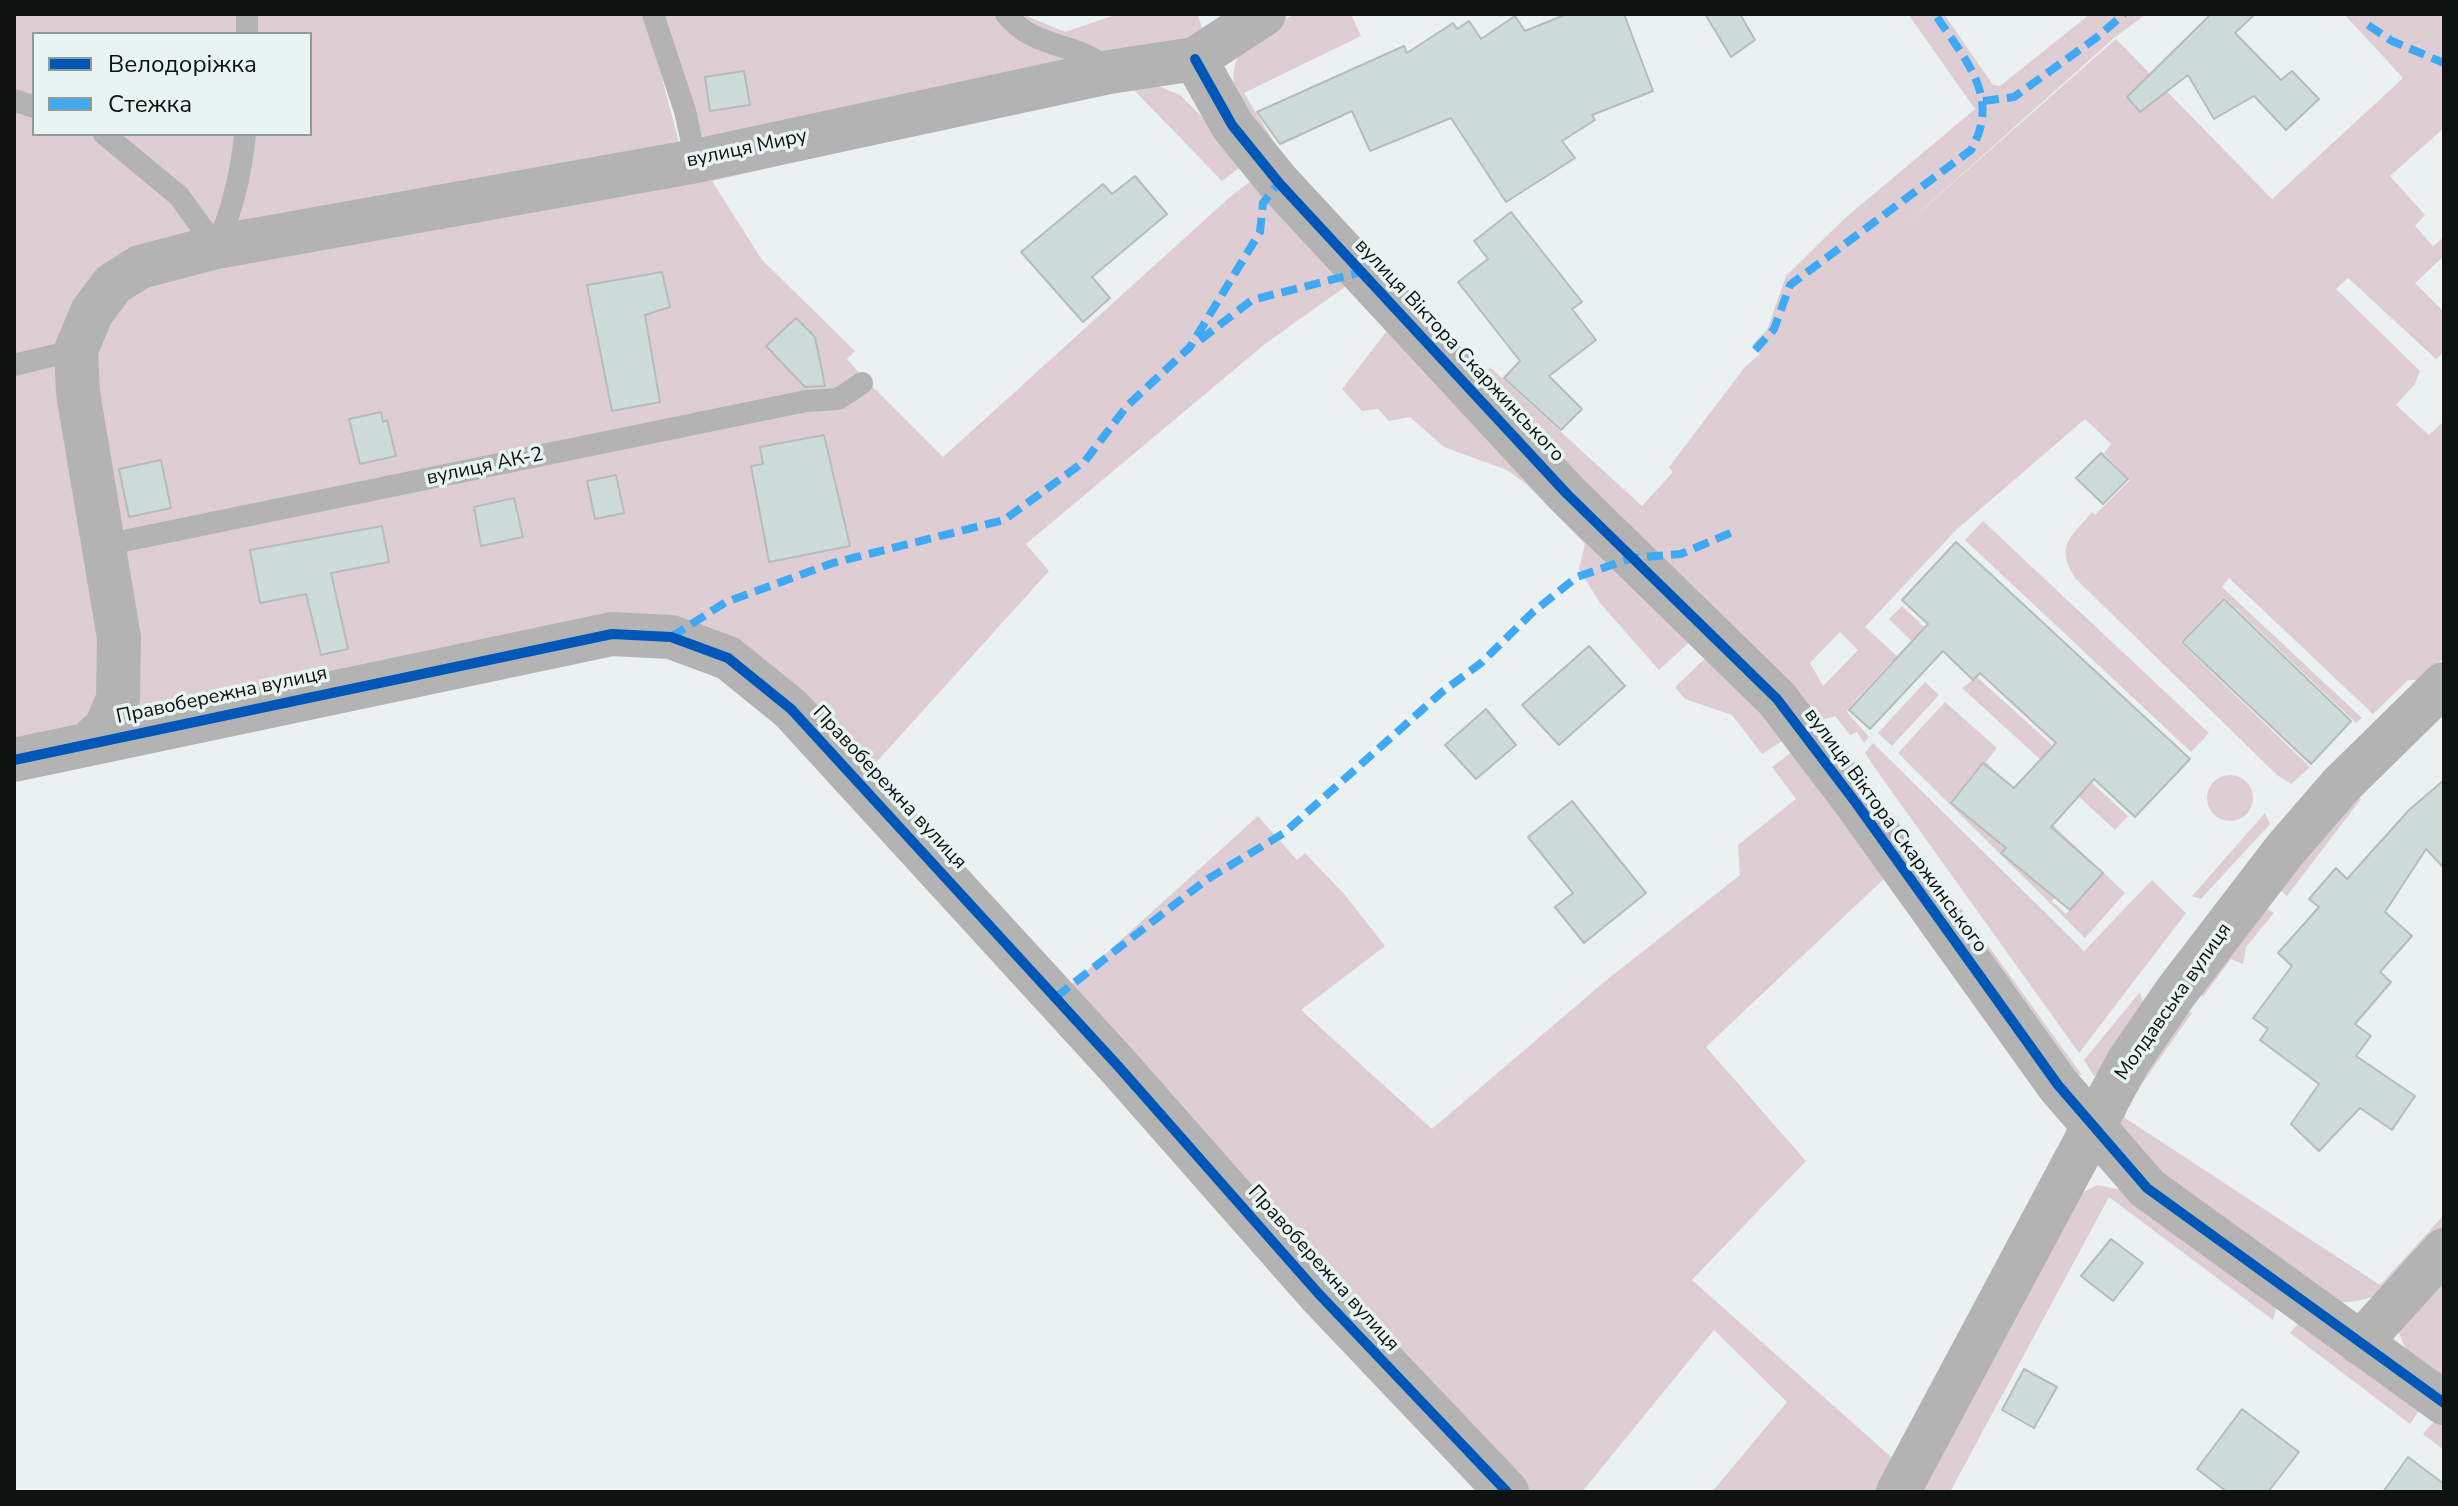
<!DOCTYPE html>
<html>
<head>
<meta charset="utf-8">
<style>
  body { margin:0 }
  #map { position:relative; width:2458px; height:1506px; overflow:hidden; background:#eaf1f0; font-family:"Nunito Sans",sans-serif }
  canvas { display:block }
  .frame { position:absolute; inset:0; border:16px solid #0e1211; pointer-events:none }
  .legend { position:absolute; left:32px; top:32px; width:280px; height:104px; box-sizing:border-box; background:#e7f4f1; border:2px solid #909a97; margin:0; padding:10px 14px; list-style:none; font-size:24px; color:#0e1211 }
  .legend li { display:flex; align-items:center; gap:16px; height:40px }
  .legend b { width:40px; border:2px solid #909a97 }
</style>
</head>
<body>
<div id="map">
<canvas width="2458" height="1506"></canvas>
<div class="frame"></div>
<ul class="legend">
<li><b style="height:10px;background:#0057b8"></b>Велодоріжка</li>
<li><b style="height:10px;background:#3fa9f5"></b>Стежка</li>
</ul>
</div>
<script>
const context = document.querySelector('canvas').getContext('2d');
context.lineJoin = 'round';
function fillPath(path, color) {
  context.fillStyle = color;
  context.fill(path, 'evenodd');
}
function strokePath(path, color, width, dash) {
  context.strokeStyle = color;
  context.lineWidth = width;
  context.lineCap = dash ? 'butt' : 'round';
  context.setLineDash(dash || []);
  context.stroke(path);
}
function label(font, color, halo, rows, align = 'center') {
  context.font = font + ' "Nunito Sans",sans-serif';
  context.lineWidth = 7;
  context.setLineDash([]);
  context.textBaseline = 'middle';
  context.strokeStyle = halo;
  context.fillStyle = color;
  for (const [text, x, y, turn = 0] of rows) {
    context.save();
    context.translate(x, y);
    context.rotate((+turn || 0) * Math.PI / 180);
    context.textAlign = isNaN(turn) ? turn : align;
    if (halo) context.strokeText(text, 0, 0);
    context.fillText(text, 0, 0);
    context.restore();
  }
}
const green = new Path2D(`
  M 14,14 L 645,14 L 681,150 L 87,293 L 109,631 L 97,718 L 14,753 ZM 34,34 L 310,34 L 310,134 L 34,134 Z
  M 663,14 L 1000,14 L 1083,61 L 706,143 L 685,98 Z
  M 1008,14 L 1022,14 L 1065,32 L 1118,14 L 1197,14 L 1204,32 L 1178,45 L 1114,59 Z
  M 1296,14 L 1351,14 L 1361,36 L 1244,93 L 1305,193 L 1235,92 C 1227,44 1259,32 1296,14 Z
  M 1908,14 L 1944,14 L 1993,85 L 2000,86 L 2090,14 L 2146,14 L 2114,38 L 1896,233 L 2116,39 L 2272,199 L 2403,78 L 2344,14 L 2444,14 L 2444,128 L 2390,176 L 2425,215 L 2415,226 L 2433,246 L 2444,237 L 2444,256 L 2415,283 L 2444,312 L 2444,352 L 2436,359 L 2348,278 L 2336,289 L 2420,371 L 2415,384 L 2396,405 L 2429,435 L 2444,421 L 2444,658 L 2420,680 L 2408,680 L 2373,714 L 2229,578 L 2222,587 L 2362,718 L 2356,723 L 2224,597 L 2180,642 L 2310,767 L 2291,784 L 2277,775 L 2075,578 C 2055,546 2070,538 2092,512 L 2095,515 L 2130,480 L 2104,453 L 2111,444 L 2085,419 L 1956,530 L 1865,627 L 1918,675 L 1912,681 L 1891,662 L 1848,709 L 1847,712 L 1869,737 L 1864,743 L 1857,732 L 1850,735 L 1835,716 L 1816,722 L 1496,399 L 1501,390 L 1487,372 L 1490,367 L 1642,506 L 1673,472 L 1669,467 L 1745,367 L 1760,354 L 1752,345 L 1767,330 L 1786,276 L 1844,219 L 1975,109 ZM 1840,632 L 1858,650 L 1823,686 L 1810,663 Z
  M 1153,84 L 1180,95 L 1247,162 L 1222,181 L 1133,89 Z
  M 1002,115 L 712,181 L 762,260 L 855,351 L 847,359 L 860,374 L 833,395 L 125,537 L 92,423 L 98,320 L 125,284 Z
  M 1259,175 L 1697,635 L 1659,670 L 1600,603 L 1579,569 L 1585,544 L 1526,484 L 1507,470 L 1444,447 L 1410,417 L 1389,421 L 1378,409 L 1362,411 L 1342,389 L 1390,327 L 1349,284 L 1265,344 L 1026,544 L 1049,571 L 862,778 L 707,642 L 162,720 L 124,709 L 119,550 L 845,404 L 872,386 L 943,457 L 1231,196 Z
  M 1983,521 L 2209,733 L 2191,752 L 1965,540 Z
  M 1902,606 L 1938,640 L 1928,657 L 1889,619 Z
  M 1713,651 L 1787,738 L 1762,754 L 1732,715 L 1685,699 L 1675,687 Z
  M 1977,677 L 2052,745 L 2048,750 L 2051,753 L 2043,762 L 1962,688 Z
  M 1925,682 L 1939,695 L 1892,746 L 1878,733 Z
  M 1945,702 L 1997,748 L 1986,762 L 2125,893 L 2085,938 L 1898,753 ZM 1983,763 L 1998,775 L 1952,802 ZM 2035,812 L 2018,866 L 2002,853 ZM 2088,861 L 2103,873 L 2066,914 L 2052,901 Z
  M 1821,729 L 1831,729 L 2082,1075 L 2074,1074 Z
  M 1873,743 L 2084,951 L 2152,880 L 2186,913 L 2079,1053 L 1877,771 L 1865,753 Z
  M 1794,750 L 1887,876 L 1706,1047 L 1806,1161 L 1692,1280 L 1898,1463 L 1882,1492 L 1712,1492 L 1787,1402 L 1714,1330 L 1582,1492 L 1517,1492 L 1060,995 L 1258,816 L 1297,860 L 1305,853 L 1345,895 L 1385,946 L 1301,1010 L 1432,1129 L 1604,982 L 1740,875 L 1738,845 L 1796,799 L 1772,767 Z
  M2207 798a23 23 0 1 1 46 0a23 23 0 1 1-46 0Z
  M 2091,782 L 2128,816 L 2115,830 L 2075,793 L 2083,784 L 2087,787 Z
  M 2356,796 L 2361,799 L 2287,896 L 2277,887 Z
  M 2265,813 L 2270,824 L 2201,899 L 2192,896 Z
  M 2262,905 L 2274,913 L 2246,947 L 2243,964 L 2231,959 L 2203,997 L 2197,991 Z
  M 2140,992 L 2143,1003 L 2099,1075 L 2094,1076 L 2084,1060 Z
  M 2185,1009 L 2192,1013 L 2127,1105 L 2125,1118 L 2380,1285 L 2444,1215 L 2444,1231 C 2410,1267 2391,1304 2337,1302 L 2148,1168 L 2114,1123 Z
  M 2097,1185 L 2121,1190 L 2278,1304 L 2273,1320 L 2109,1197 L 1950,1492 L 1914,1492 L 2078,1195 Z
  M 2444,1270 L 2444,1383 L 2409,1358 L 2397,1328 Z
  M 2301,1320 L 2421,1408 L 2410,1424 L 2290,1333 Z
  M 2436,1419 L 2444,1425 L 2444,1450 L 2423,1434 Z`);
const building = new Path2D(`
  M 1567,14 L 1624,14 L 1653,91 L 1592,115 L 1595,120 L 1562,141 L 1575,158 L 1506,202 L 1451,118 L 1370,151 L 1352,111 L 1280,144 L 1257,112 L 1404,46 L 1407,53 L 1453,23 L 1457,29 L 1469,21 L 1481,39 L 1515,16 L 1525,31 Z
  M 1705,14 L 1740,14 L 1755,40 L 1731,57 Z
  M 2211,14 L 2255,14 L 2235,33 L 2281,80 L 2292,71 L 2319,99 L 2286,130 L 2254,96 L 2214,119 L 2188,75 L 2140,112 L 2127,97 Z
  M 744,71 L 750,105 L 710,111 L 705,77 Z
  M 1135,176 L 1167,214 L 1092,277 L 1110,298 L 1083,322 L 1021,252 L 1103,184 L 1112,194 Z
  M 1511,212 L 1582,302 L 1572,309 L 1596,340 L 1549,376 L 1582,409 L 1561,430 L 1504,378 L 1520,361 L 1458,282 L 1488,259 L 1474,241 Z
  M 662,272 L 670,307 L 645,315 L 660,402 L 612,411 L 587,285 Z
  M 796,318 L 815,337 L 825,386 L 805,387 L 766,346 Z
  M 381,412 L 383,422 L 387,420 L 396,456 L 360,464 L 349,419 Z
  M 824,435 L 850,546 L 769,562 L 751,466 L 763,464 L 760,447 Z
  M 2101,453 L 2128,479 L 2103,504 L 2076,478 Z
  M 161,460 L 171,508 L 129,517 L 119,469 Z
  M 616,475 L 624,513 L 595,519 L 587,481 Z
  M 514,498 L 523,537 L 481,546 L 474,507 Z
  M 382,526 L 389,562 L 331,573 L 348,649 L 321,655 L 306,594 L 260,603 L 250,550 Z
  M 1956,542 L 2190,759 L 2135,817 L 2094,779 L 2051,827 L 2103,873 L 2070,910 L 2001,853 L 2006,848 L 1951,803 L 1983,763 L 2014,788 L 2056,743 L 1980,673 L 1973,680 L 1943,651 L 1870,729 L 1849,710 L 1928,624 L 1902,600 Z
  M 2224,599 L 2351,721 L 2311,764 L 2182,642 Z
  M 1589,646 L 1625,686 L 1559,745 L 1522,705 Z
  M 1486,709 L 1516,745 L 1476,779 L 1445,745 Z
  M 2444,780 L 2444,868 L 2426,849 L 2385,912 L 2412,936 L 2380,972 L 2391,982 L 2355,1024 L 2371,1036 L 2356,1056 L 2415,1096 L 2392,1130 L 2360,1108 L 2319,1151 L 2291,1124 L 2319,1084 L 2260,1040 L 2268,1029 L 2253,1018 L 2292,966 L 2278,953 L 2319,907 L 2309,899 L 2336,868 L 2347,879 L 2409,810 Z
  M 1572,801 L 1646,893 L 1584,943 L 1555,907 L 1573,893 L 1528,837 Z
  M 2111,1239 L 2143,1263 L 2113,1301 L 2081,1276 Z
  M 2024,1369 L 2057,1387 L 2034,1428 L 2002,1410 Z
  M 2242,1409 L 2299,1452 L 2268,1492 L 2227,1492 L 2197,1469 Z
  M 2408,1457 L 2444,1484 L 2444,1492 L 2383,1492 Z`);
const lane = new Path2D(`
  M 247,14 L 247,34
  M 653,14 L 685,111 L 696,161
  M 1006,14 C 1035,51 1080,41 1107,70
  M 14,100 L 34,107
  M 104,134 L 179,196 L 216,247 C 233,210 241,175 245,134
  M 14,365 L 76,350
  M 104,545 L 806,401 L 838,399 L 862,383`);
const street = new Path2D(`
  M 1195,59 L 1232,125 L 1279,183 L 1567,494 L 1777,699 L 1856,803 L 2058,1085 L 2147,1188 L 2444,1403
  M 91,741 L 106,727 L 118,699 L 119,638 L 78,393 L 76,350 L 92,312 L 113,284 L 140,267 L 216,247 L 696,161 L 1109,72 L 1195,59 L 1264,14
  M 14,760 L 612,634 L 671,637 L 728,658 L 791,709 L 1118,1066 L 1318,1293 L 1507,1492
  M 2360,1343 L 2444,1250
  M 1898,1492 L 2128,1062 L 2176,992 L 2284,851 L 2341,785 L 2444,684`);
const quiet = new Path2D(`
  M 2368,25 L 2392,41 L 2444,63
  M 1983,101 L 2014,97 L 2096,38 L 2124,14
  M 1200,340 L 1252,300 L 1362,272
  M 1755,350 L 1774,329 L 1790,285 L 1971,150 C 2002,96 1964,59 1935,14
  M 671,637 L 726,602 L 833,563 L 1004,520 L 1085,461 L 1127,406 L 1190,347 L 1260,232 L 1263,203 L 1279,183
  M 1056,997 L 1206,880 L 1284,833 L 1442,692 L 1481,663 L 1533,612 L 1577,577 L 1632,558 L 1681,554 L 1735,531`);
const cycleway = new Path2D(`
  M 1195,59 L 1232,125 L 1279,183 L 1567,494 L 1777,699 L 1856,803 L 2058,1085 L 2147,1188 L 2444,1403
  M 14,760 L 612,634 L 671,637 L 728,658 L 791,709 L 1118,1066 L 1318,1293 L 1507,1492`);
const streetNames = [
  ["вулиця Миру",747,149,-12],
  ["вулиця Віктора Скаржинського",1459,351,47],
  ["вулиця АК-2",485,467,-12],
  ["Правобережна вулиця",222,696,-12],
  ["Правобережна вулиця",889,788,47],
  ["вулиця Віктора Скаржинського",1895,831,54],
  ["Молдавська вулиця",2174,1002,-55],
  ["Правобережна вулиця",1323,1269,48]
];
fillPath(green, '#deced4');
fillPath(building, '#cddcd9');
strokePath(building, '#b7bcbb', 2);
strokePath(lane, '#b3b3b3', 22);
strokePath(street, '#b3b3b3', 44);
strokePath(quiet, '#3fa9f5', 8, [16, 8]);
strokePath(cycleway, '#0057b8', 10);
label('20px', '#0e1211', '#e7f4f1', streetNames);
</script>
</body>
</html>
